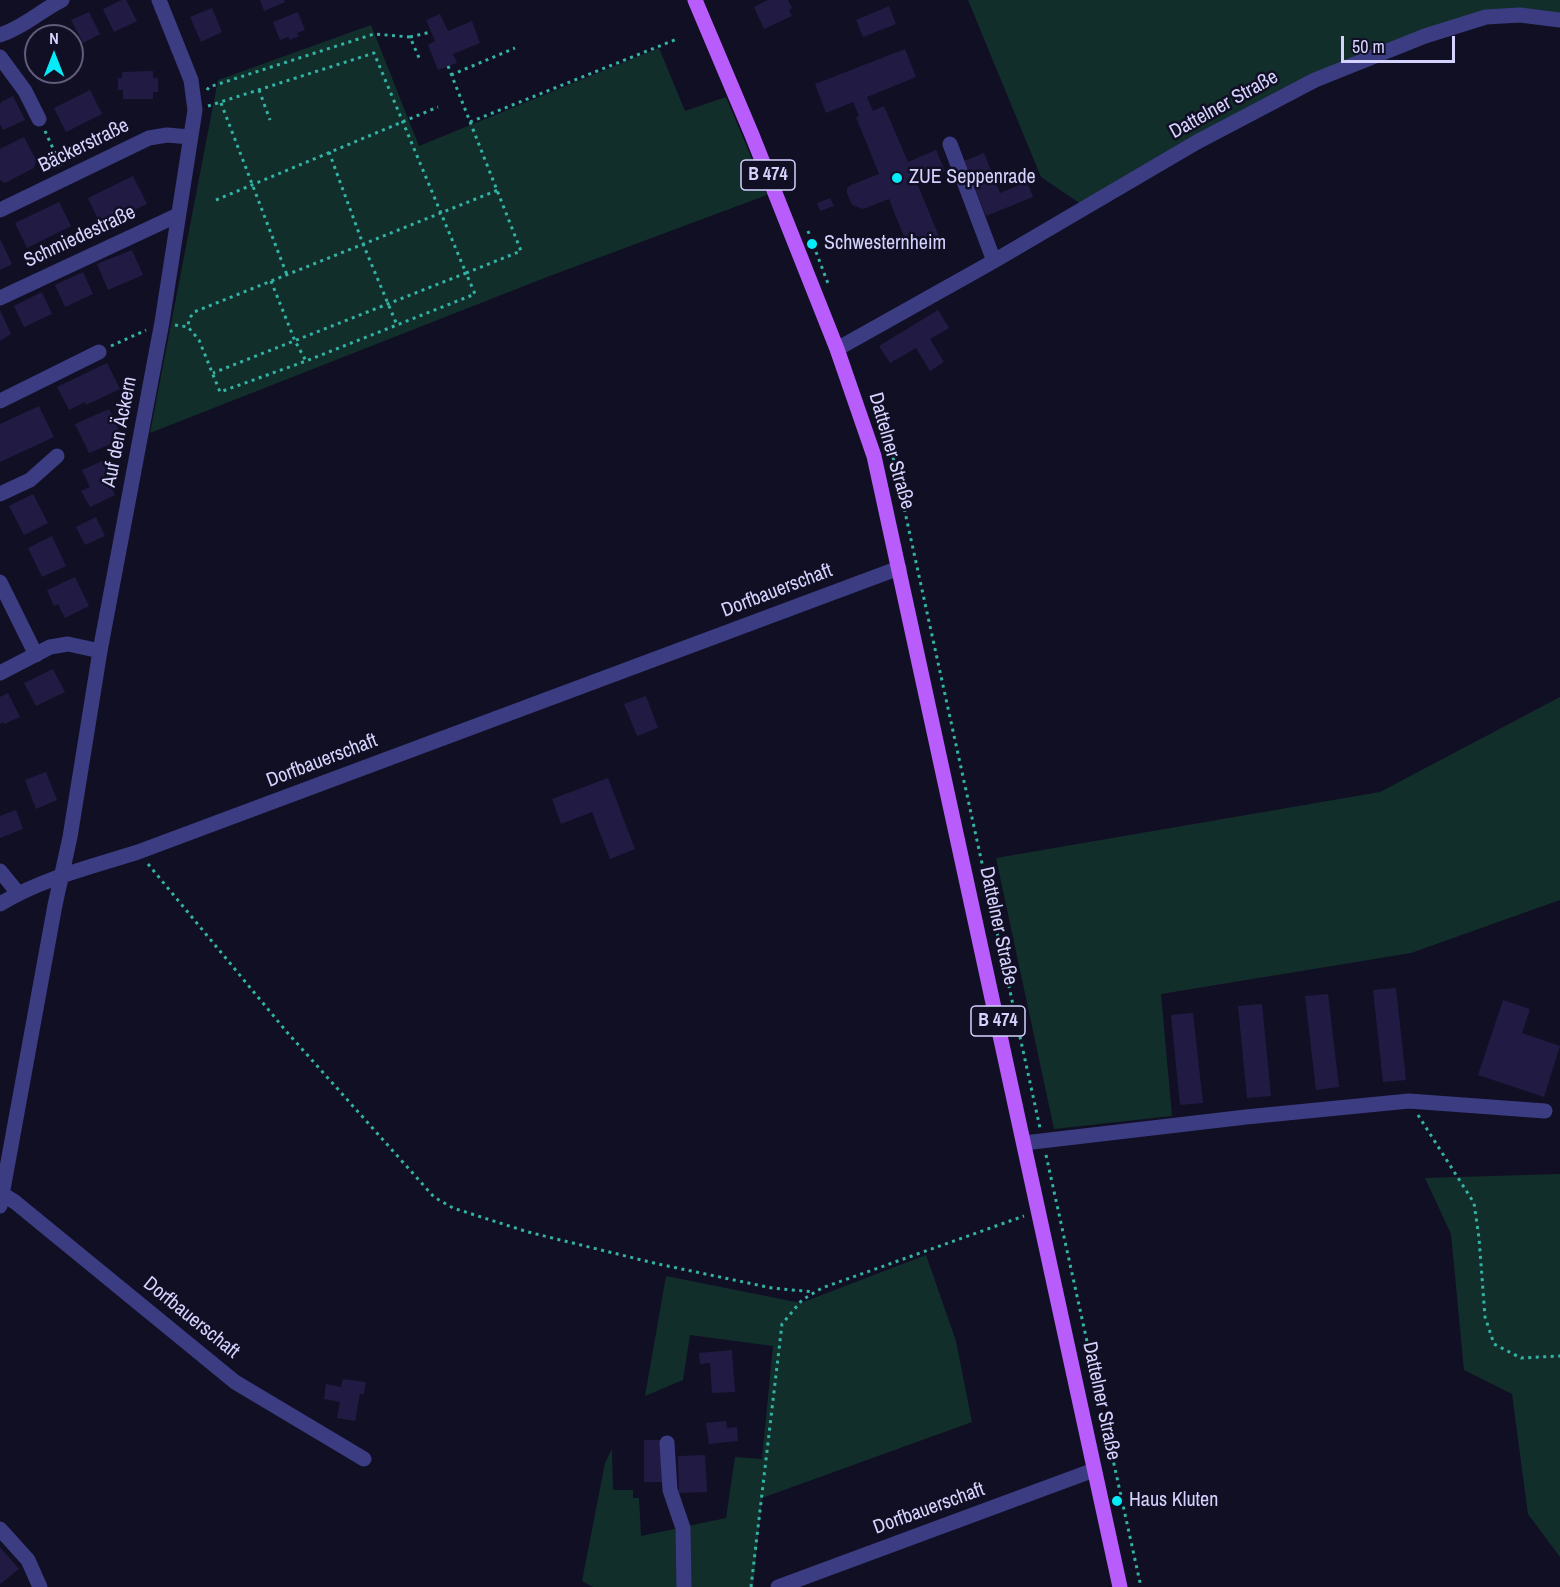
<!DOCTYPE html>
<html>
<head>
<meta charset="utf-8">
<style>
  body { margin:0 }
  #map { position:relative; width:1560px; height:1587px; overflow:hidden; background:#110f24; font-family:"Archivo Narrow",sans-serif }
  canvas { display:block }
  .north { position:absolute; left:24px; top:24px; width:60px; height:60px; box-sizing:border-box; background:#110f24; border:2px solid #5f5d7b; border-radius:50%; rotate:0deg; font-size:16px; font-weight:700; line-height:24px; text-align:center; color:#d5d3fe }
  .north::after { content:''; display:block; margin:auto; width:21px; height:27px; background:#06ebf7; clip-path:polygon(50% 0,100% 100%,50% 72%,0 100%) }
  .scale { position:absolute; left:1341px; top:36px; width:114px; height:27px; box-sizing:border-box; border:3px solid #d5d3fe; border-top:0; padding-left:8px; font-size:18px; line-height:21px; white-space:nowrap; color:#d5d3fe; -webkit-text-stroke:4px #110f24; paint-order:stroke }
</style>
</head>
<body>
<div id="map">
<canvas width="1560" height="1587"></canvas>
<div class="north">N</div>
<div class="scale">50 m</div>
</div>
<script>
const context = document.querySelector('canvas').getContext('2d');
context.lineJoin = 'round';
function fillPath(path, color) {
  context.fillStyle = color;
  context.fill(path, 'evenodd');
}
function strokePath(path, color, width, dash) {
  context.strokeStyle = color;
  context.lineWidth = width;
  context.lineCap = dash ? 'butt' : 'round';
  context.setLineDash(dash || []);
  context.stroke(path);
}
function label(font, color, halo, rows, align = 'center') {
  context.font = font + ' "Archivo Narrow",sans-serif';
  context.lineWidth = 5;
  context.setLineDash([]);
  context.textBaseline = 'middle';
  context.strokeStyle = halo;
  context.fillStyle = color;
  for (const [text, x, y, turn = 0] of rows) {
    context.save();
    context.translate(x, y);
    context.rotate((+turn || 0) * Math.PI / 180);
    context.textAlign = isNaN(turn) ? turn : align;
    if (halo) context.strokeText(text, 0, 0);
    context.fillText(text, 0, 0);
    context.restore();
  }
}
const green = new Path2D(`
  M 968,0 L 1560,0 L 1560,16 L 1519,10 L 1308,78 L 1081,204 L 1041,177 Z
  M 371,25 L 419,146 L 659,48 L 685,111 L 726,97 L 767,195 L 547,277 L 150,433 L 218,80 Z
  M 1560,697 L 1560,900 L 1411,953 L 1161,994 L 1172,1116 L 1054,1129 L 996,858 L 1380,792 Z
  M 1560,1174 L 1560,1557 L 1528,1514 L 1512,1394 L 1464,1370 L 1451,1234 L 1425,1178 Z
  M 926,1255 L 956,1341 L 972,1422 L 762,1498 L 753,1587 L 593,1587 L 582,1581 L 605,1463 L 612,1449 L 613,1490 L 633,1490 L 633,1498 L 639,1498 L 641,1536 L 726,1518 L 735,1457 L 762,1459 L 773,1346 L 690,1335 L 683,1380 L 645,1396 L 666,1276 L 801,1303 Z`);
const building = new Path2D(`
  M 122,0 L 126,0 L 137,21 L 114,32 L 103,9 Z
  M 260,0 L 284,0 L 285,2 L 264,11 Z
  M 768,0 L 788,0 L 792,8 L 789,10 L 792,16 L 764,29 L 754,7 Z
  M 889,6 L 896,24 L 863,37 L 856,20 Z
  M 212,8 L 222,32 L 201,42 L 190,17 Z
  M 89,12 L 100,34 L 83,43 L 71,20 Z
  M 298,12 L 305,30 L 297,33 L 299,36 L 290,40 L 288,37 L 280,40 L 273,22 Z
  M 440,14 L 448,31 L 472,21 L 480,43 L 453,54 L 457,63 L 438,70 L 428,45 L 435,41 L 426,20 Z
  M 36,42 L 36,72 L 34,73 L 23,51 Z
  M 905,49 L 916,77 L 867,97 L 873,111 L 884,106 L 908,162 L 936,150 L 945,171 L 917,183 L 940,239 L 910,252 L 889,199 L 863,209 L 852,205 L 847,193 L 847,188 L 851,185 L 879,174 L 856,117 L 859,116 L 853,102 L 826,113 L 815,84 Z
  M 153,71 L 153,78 L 158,78 L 158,92 L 153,92 L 153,99 L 123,99 L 123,90 L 118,90 L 118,78 L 122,78 L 122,72 Z
  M 90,90 L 102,114 L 66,132 L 54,108 Z
  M 13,96 L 25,120 L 3,130 L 0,124 L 0,105 L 1,102 Z
  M 24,137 L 36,160 L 34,168 L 5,183 L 0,180 L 0,149 Z
  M 984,153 L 1000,193 L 1027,182 L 1033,197 L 986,216 L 964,161 Z
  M 133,176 L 147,204 L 101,226 L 88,198 Z
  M 830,198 L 834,206 L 820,211 L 817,203 Z
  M 59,202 L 71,226 L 27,248 L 15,223 Z
  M 0,239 L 12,264 L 0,270 Z
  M 132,250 L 143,275 L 108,290 L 97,264 Z
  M 83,272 L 93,294 L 65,307 L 55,285 Z
  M 42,292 L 52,314 L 24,327 L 14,306 Z
  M 0,310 L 11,334 L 0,341 Z
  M 938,310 L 949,328 L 930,339 L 944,362 L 930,371 L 916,348 L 890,363 L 879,346 Z
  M 107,363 L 120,389 L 86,405 L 85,402 L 69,410 L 57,387 Z
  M 39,406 L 54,437 L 0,462 L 0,424 Z
  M 109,409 L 123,439 L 89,453 L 75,424 Z
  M 107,459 L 114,476 L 107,479 L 115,495 L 90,507 L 81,491 L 90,487 L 82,470 Z
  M 33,494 L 48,523 L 24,535 L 9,506 Z
  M 96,517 L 105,536 L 85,545 L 76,527 Z
  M 52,536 L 66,566 L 42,577 L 28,548 Z
  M 75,577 L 89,606 L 65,618 L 58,604 L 54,606 L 47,590 Z
  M 53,669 L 65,692 L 36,706 L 24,683 Z
  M 8,693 L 20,717 L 4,724 L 3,722 L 0,724 L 0,697 Z
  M 646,696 L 658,728 L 637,736 L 624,704 Z
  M 46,772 L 57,800 L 36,809 L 25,780 Z
  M 608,778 L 635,849 L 610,859 L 592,812 L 561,824 L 552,799 Z
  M 16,810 L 23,829 L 0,838 L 0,816 Z
  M 1396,988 L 1406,1080 L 1383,1082 L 1373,990 Z
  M 1328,994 L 1339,1087 L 1316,1090 L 1305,996 Z
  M 1503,1000 L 1530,1009 L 1522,1033 L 1560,1046 L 1544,1097 L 1478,1075 Z
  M 1262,1004 L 1271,1096 L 1247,1098 L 1238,1006 Z
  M 1193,1013 L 1203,1103 L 1180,1105 L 1171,1015 Z
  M 732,1350 L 735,1392 L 712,1393 L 710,1363 L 700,1364 L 699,1353 Z
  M 343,1379 L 366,1382 L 364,1394 L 360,1394 L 355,1421 L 337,1418 L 340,1402 L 324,1399 L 326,1384 L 341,1387 Z
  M 726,1421 L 727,1428 L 737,1427 L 738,1441 L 709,1444 L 706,1423 Z
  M 644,1440 L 662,1440 L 662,1482 L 644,1482 Z
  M 705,1455 L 707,1492 L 679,1493 L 678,1456 Z
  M 0,1547 L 19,1569 L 0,1584 Z`);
const path = new Path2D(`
  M 410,37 L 431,32
  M 448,66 L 521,251 L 466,273 L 475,294 L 306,361 L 220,392 L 199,340 L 188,327 L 189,319 L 194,312 L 498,190
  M 451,75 L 515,48
  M 207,90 L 209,87 L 374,34 L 410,37 L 420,60
  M 259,90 L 270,120
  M 221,103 L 287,275
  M 208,106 L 374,53 L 466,273 L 213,373
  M 470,122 L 677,39
  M 45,131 L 61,166
  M 329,152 L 363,244 L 397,325
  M 216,200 L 438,107
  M 808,231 L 829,286
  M 271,281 L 295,341 L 306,361
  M 175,325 L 188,327
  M 111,346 L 146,330
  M 877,416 L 889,439 L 1040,1128
  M 148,864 L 286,1031 L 434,1197 L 453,1208 L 528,1232 L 658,1264 L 772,1288 L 814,1292
  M 1418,1115 L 1474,1203 L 1479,1238 L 1485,1317 L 1494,1344 L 1521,1358 L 1560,1356
  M 1046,1155 L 1141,1587
  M 751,1587 L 782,1324 L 802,1300 L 822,1288 L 1024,1216`);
const minor = new Path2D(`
  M 0,35 C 24,27 40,11 62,0
  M 0,57 L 25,91 L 39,119
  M 950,144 L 994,261
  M 0,210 L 149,138 L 167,135 L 190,137
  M 0,298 L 178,215
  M 837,349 L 994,261 L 1197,142 L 1315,80 L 1425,36 L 1486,17 L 1520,15 L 1560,20
  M 0,401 L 99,352
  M 0,494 L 30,480 L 57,456
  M 0,582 L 36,655
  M 0,673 L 50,647 L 68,644 L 100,651
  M 0,871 L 18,893
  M 0,904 C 43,878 91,867 138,852 L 899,568
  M 1024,1143 L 1246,1117 L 1409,1101 L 1545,1111
  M 2,1194 L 15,1202 L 235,1382 L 364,1459
  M 0,1206 L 55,905 L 70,837 L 100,651 L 162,322 L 195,110 L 191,80 L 159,0
  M 667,1443 L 670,1490 L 683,1528 L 684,1587
  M 0,1529 L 28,1560 L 40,1587
  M 778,1587 L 1094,1470`);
const major = new Path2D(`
  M 695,0 L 752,135 L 837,349 L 874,456 L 1120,1587`);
const markers = [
  [897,178,6,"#06ebf7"],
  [812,244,6,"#06ebf7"],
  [1117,1501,6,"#06ebf7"]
];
const shields = [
  [768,175,54],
  [998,1021,54]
];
const shieldNames = [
  ["B 474",768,175],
  ["B 474",998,1021]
];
const streetNames = [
  ["Dattelner Straße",1224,105,-29],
  ["Bäckerstraße",84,146,-26],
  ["Schmiedestraße",80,237,-25],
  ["Auf den Äckern",120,432,-79],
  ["Dattelner Straße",891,451,74],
  ["Dorfbauerschaft",777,591,-21],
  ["Dorfbauerschaft",322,761,-21],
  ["Dattelner Straße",998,926,78],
  ["Dorfbauerschaft",191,1318,39],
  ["Dattelner Straße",1101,1401,78],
  ["Dorfbauerschaft",929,1509,-20]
];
const poiNames = [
  ["ZUE Seppenrade",909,178],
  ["Schwesternheim",824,244],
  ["Haus Kluten",1129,1501]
];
fillPath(green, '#122e2b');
fillPath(building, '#211b44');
strokePath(path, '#32b3a4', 3, [3, 4.5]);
strokePath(minor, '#3b3c82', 15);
strokePath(major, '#b85cfb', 15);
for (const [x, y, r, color] of markers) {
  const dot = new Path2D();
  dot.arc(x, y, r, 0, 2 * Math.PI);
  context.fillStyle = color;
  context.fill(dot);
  strokePath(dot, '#110f24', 2);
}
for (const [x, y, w] of shields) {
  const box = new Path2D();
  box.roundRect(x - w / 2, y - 15, w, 30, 4.5);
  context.fillStyle = '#110f24';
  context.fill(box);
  strokePath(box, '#d5d3fe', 1.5);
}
label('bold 18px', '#d5d3fe', null, shieldNames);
label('20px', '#d5d3fe', '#110f24', streetNames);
label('20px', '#d5d3fe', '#110f24', poiNames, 'left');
</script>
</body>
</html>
